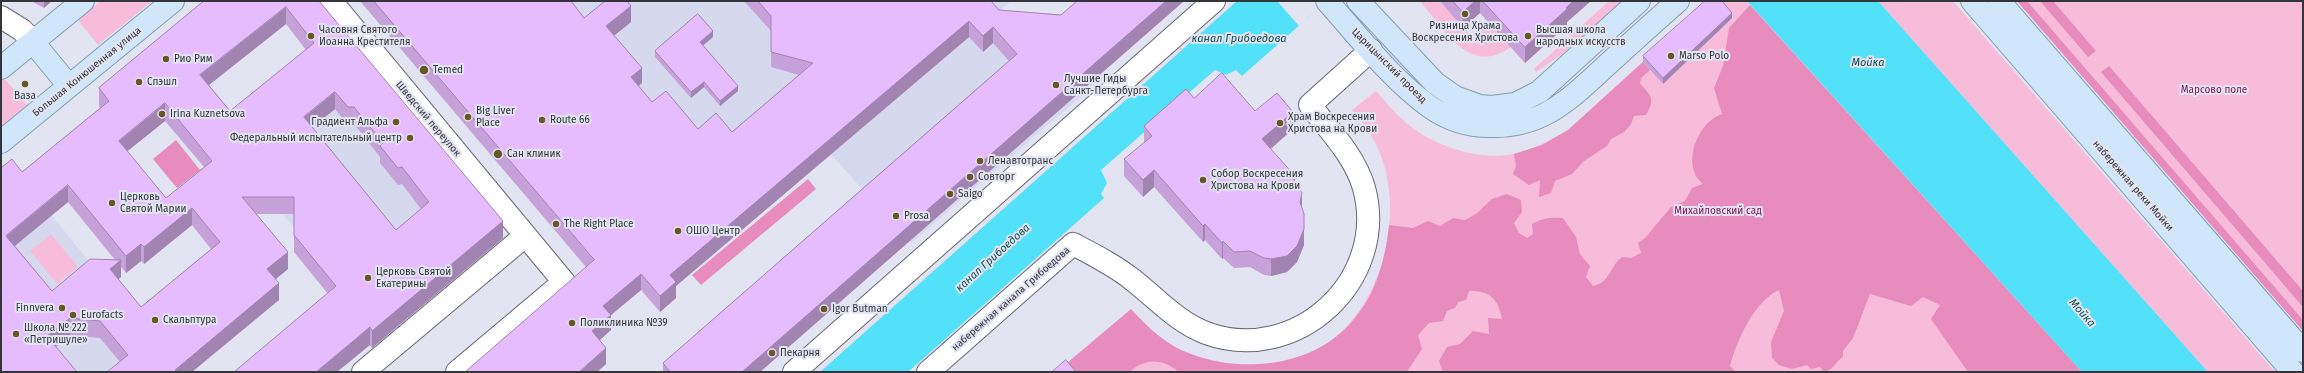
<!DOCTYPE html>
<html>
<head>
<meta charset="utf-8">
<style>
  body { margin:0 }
  #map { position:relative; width:2304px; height:373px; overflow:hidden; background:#e2e4f1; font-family:"Fira Sans",sans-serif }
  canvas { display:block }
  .frame { position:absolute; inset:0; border:2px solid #34353a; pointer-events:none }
</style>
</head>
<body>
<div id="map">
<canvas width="2304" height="373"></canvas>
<div class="frame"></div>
</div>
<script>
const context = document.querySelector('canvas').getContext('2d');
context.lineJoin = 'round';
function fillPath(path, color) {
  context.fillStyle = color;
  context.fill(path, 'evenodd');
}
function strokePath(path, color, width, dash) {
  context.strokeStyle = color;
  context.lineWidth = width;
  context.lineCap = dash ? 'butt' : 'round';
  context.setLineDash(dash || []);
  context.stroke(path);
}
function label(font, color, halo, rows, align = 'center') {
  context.font = font + ' "Fira Sans",sans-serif';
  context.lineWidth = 4;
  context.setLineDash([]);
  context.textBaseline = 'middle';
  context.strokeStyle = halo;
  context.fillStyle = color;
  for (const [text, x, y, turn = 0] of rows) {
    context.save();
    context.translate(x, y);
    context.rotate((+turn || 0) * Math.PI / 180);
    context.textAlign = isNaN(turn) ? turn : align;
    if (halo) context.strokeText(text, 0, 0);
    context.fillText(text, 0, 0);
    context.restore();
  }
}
const built = new Path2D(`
  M 390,1 L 1011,1 L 991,18 L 1061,31 L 1102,78 L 911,243 L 818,140 L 641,290 Z
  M 358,60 L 509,241 L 440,300 L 345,187 L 294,228 L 237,157 Z
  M 16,171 L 104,280 L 128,372 L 63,372 L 1,298 L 1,183 Z`);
const green = new Path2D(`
  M 101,1 L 152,1 L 98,45 L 78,20 Z
  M 1420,1 L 1440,1 L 1473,39 L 1490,24 L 1511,47 C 1469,77 1444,29 1420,1 Z
  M 1609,1 L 1623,1 L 1561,55 L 1536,72 L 1534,69 Z
  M 1709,1 L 1747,1 L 2082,372 L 1063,372 L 1131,309 C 1147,327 1166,345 1190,354 C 1231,371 1296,368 1332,340 C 1388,297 1408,198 1372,137 C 1367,127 1359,119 1352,110 L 1376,91 C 1387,103 1397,116 1410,126 C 1437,147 1480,161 1514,154 C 1534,149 1551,140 1568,130 Z
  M 1878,1 L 1953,1 L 2275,372 L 2208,372 Z
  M 2017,1 L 2303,1 L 2303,331 Z
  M 4,78 L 27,105 L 1,127 L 1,80 Z
  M 51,234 L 78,267 L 57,284 L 30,251 Z`);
const forest = new Path2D(`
  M 2017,1 L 2027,1 L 2303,320 L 2303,331 Z
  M 2040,1 L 2053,1 L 2096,51 L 2088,57 Z
  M 1750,5 L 2082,372 L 1968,372 L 1931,319 L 1940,305 L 1923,297 L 1911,306 L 1870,294 L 1853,338 L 1843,351 L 1843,356 L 1831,369 L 1824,372 L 1820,367 L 1811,369 L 1807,365 L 1792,369 L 1779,365 L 1772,358 L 1771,342 L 1784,311 L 1779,290 C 1755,300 1736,342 1730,366 L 1736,372 L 1443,372 L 1439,361 L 1447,347 L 1460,344 L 1473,331 L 1489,334 L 1488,318 L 1502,319 C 1498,298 1490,291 1469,291 L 1466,300 L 1458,302 L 1455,308 L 1447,311 L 1443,321 L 1429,323 L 1418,335 L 1422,349 L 1407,372 L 1179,372 C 1164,359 1145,357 1130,372 L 1063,372 L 1060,369 L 1131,309 C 1147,327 1167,346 1191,354 C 1241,373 1308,367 1347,327 C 1375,299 1385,262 1389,225 L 1413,228 L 1428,221 L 1440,226 L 1453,218 L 1465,220 L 1476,214 L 1492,199 L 1507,194 L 1521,200 L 1522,212 L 1514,223 L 1519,233 L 1527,238 L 1533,234 L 1532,224 C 1542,218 1551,217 1563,218 L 1576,237 L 1580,254 L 1590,266 L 1586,277 L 1593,286 C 1611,282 1609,267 1622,257 L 1631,258 L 1641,253 L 1638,243 L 1645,238 L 1671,207 L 1685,201 L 1692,188 L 1703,184 C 1700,181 1696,177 1695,174 C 1686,152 1701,121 1722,114 L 1714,88 L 1723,66 L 1729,28 Z
  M 1643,62 L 1650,70 L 1641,78 L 1640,83 C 1651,97 1656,98 1646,115 L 1634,116 L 1631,124 L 1624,132 L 1611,139 L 1607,146 L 1584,161 L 1572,174 L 1555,181 L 1551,193 L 1539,197 L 1540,180 L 1529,185 L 1513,174 L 1516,166 L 1514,154 L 1542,145 L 1568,130 Z
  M 2109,66 L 2303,291 L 2303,307 L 2101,72 Z
  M 176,140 L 200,170 L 177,188 L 153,159 Z
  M 808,179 L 816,189 L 701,285 L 692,275 Z`);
const water = new Path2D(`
  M 1237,1 L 1327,1 L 1242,76 L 1236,70 L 1226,75 L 1215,70 L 1101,170 L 1107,183 L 1101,194 L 1104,198 L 908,372 L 820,372 Z
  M 1747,1 L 1878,1 L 2208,372 L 2082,372 Z`);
const pier = new Path2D(`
  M 1277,1 L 1327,1 L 1299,26 Z`);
const minor = new Path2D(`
  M 331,1 L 564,282 L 457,372
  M 1,17 L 22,30 L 33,42
  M 363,372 L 525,236
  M 794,372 L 1214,1
  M 928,372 L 1073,244 C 1094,255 1114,265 1133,280 C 1156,298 1177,322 1206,333 C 1296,366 1389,280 1364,188 C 1355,156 1329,130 1310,105 L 1371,50`);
const major = new Path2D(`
  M 1327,1 C 1358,36 1392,80 1430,107 C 1447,119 1468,126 1489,126 C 1543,128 1571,98 1608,64 C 1631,43 1654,22 1678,1
  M 1358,1 L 1435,83 L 1455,97 L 1480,106 L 1492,107 L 1515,104 L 1539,92 L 1639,1
  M 1972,1 L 2293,372
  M 1999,1 L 2303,351
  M 33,42 L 69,86
  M 1,68 L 83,1
  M 1,142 L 173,1`);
const wall = new Path2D(`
  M 31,1 L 52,1 L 44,8 Z
  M 204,1 L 319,1 L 503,238 L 372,348 L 294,252 L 294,214 L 256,214 L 288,269 L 276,279 L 279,300 L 120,362 L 100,338 L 70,335 L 56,347 L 1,372 L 22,172 L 100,108 L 99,106 L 99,88 ZM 286,24 L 306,50 L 230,111 L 209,85 ZM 335,109 L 348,125 L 354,124 L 380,157 L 380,163 L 398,185 L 402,184 L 421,209 L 396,230 L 312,127 ZM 165,121 L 204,167 L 166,198 L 127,151 ZM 68,202 L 115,260 L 52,291 L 15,246 ZM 192,225 L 211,249 L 141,307 L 118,279 L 121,277 L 121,267 L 126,273 L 141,261 L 144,264 Z
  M 360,1 L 571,1 L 584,18 L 631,22 L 614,36 L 642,83 L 638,86 L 652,102 L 698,129 L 732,132 L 799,75 L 771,67 L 771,31 L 744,1 L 991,1 L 999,10 L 1061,15 L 1075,3 L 1074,1 L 1184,1 L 760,372 L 663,372 L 663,363 L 1009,61 L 993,43 L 983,52 L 969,37 L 676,286 L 676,298 L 660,312 L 641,290 L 611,315 L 611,330 L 599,340 L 606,364 L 597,372 L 586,267 Z
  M 1440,1 L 1591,1 L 1567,22 L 1567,25 L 1525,63 L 1480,13 L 1463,28 Z
  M 1732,18 L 1663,84 L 1643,62 L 1643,56 Z
  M 713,37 L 703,45 L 738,91 L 720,106 L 704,87 L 691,98 L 655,57 L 655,51 Z
  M 1194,98 L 1255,111 L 1293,129 L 1271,149 L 1295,182 L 1302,207 L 1304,245 L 1297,262 L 1287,272 L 1271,276 L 1264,275 L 1250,267 L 1234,268 L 1223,258 L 1222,259 L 1205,240 L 1203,242 L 1154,187 L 1143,197 L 1124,176 L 1124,159 L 1144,143 L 1144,126 Z`);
const shadedWall = new Path2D(`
  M 44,1 L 52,1 L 44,8 Z
  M 1166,1 L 1184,1 L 760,372 L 742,372 Z
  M 1475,1 L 1480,1 L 1480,13 L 1463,28 L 1463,12 Z
  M 1573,1 L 1591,1 L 1567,22 L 1567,25 L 1525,63 L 1525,47 Z
  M 631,6 L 631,22 L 606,42 L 606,26 Z
  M 286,7 L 286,24 L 200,92 L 200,75 Z
  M 1732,13 L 1732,18 L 1663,84 L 1663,78 Z
  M 969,21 L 969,37 L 676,286 L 676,298 L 660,312 L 660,296 L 670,275 Z
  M 993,27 L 993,43 L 983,52 L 983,36 Z
  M 713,31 L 713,37 L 700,48 L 700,42 Z
  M 642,68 L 642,83 L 631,93 L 631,77 Z
  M 704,82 L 704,87 L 691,98 L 691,92 Z
  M 738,86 L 738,91 L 720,106 L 720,101 Z
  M 335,92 L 335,109 L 304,134 L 304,117 Z
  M 165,103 L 165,121 L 119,158 L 119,141 Z
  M 1293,112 L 1293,129 L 1262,156 L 1262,139 Z
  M 1154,170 L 1154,187 L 1143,197 L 1143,180 Z
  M 1295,176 L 1295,193 L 1293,178 Z
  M 68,185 L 68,202 L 6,253 L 6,236 Z
  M 1302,193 L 1302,210 L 1300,202 Z
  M 192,208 L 192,225 L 144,264 L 144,247 Z
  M 1304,214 L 1304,245 L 1297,262 L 1287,272 L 1271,276 L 1271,259 Z
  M 503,221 L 503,238 L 372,348 L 372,331 Z
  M 1205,224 L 1205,240 L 1203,242 L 1203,226 Z
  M 1223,241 L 1223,258 L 1222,259 L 1222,243 Z
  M 141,244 L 141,261 L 126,273 L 126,256 Z
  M 288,252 L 288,269 L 267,286 L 267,269 Z
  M 121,260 L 121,277 L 110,286 L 110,269 Z
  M 641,274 L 641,290 L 611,315 L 611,330 L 592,347 L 592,331 L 603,306 Z
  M 279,283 L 279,300 L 192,372 L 175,372 L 175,370 Z
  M 70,318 L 70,335 L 47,353 L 47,336 Z
  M 370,327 L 370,345 L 337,372 L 316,372 Z
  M 606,348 L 606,364 L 597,372 L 579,372 Z`);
const building = new Path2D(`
  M 204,1 L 319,1 L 503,221 L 372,331 L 370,327 L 316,372 L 234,372 L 336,286 L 294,235 L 294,197 L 242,197 L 288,252 L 267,269 L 279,283 L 175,370 L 177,372 L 107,372 L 128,355 L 100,321 L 70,318 L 47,336 L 77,372 L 1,372 L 1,168 L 12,159 L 22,172 L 109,101 L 99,88 ZM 286,7 L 314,43 L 230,111 L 200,75 ZM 335,92 L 348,107 L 354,107 L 383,143 L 380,146 L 398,168 L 402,167 L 429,202 L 396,230 L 304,117 ZM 165,103 L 212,161 L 166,198 L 119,141 ZM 68,185 L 126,256 L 141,244 L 144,247 L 192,208 L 220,242 L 141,307 L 110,269 L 121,260 L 90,259 L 52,291 L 6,236 Z
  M 374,1 L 571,1 L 584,18 L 605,1 L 627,1 L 631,6 L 606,26 L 642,68 L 631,77 L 652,102 L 666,91 L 698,129 L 716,113 L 732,132 L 813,63 L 771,52 L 771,16 L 758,1 L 991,1 L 999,10 L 1061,15 L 1077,1 L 1166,1 L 742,372 L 670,372 L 663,363 L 1017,54 L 993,27 L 983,36 L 969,21 L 670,275 L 676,282 L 660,296 L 641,274 L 603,306 L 611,315 L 592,331 L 606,348 L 579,372 L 465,372 L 594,260 Z
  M 1453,1 L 1475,1 L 1463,12 Z
  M 1483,1 L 1573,1 L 1566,8 L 1567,9 L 1525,47 Z
  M 1705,1 L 1722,1 L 1732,13 L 1663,78 L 1643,56 Z
  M 698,14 L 713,31 L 700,42 L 738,86 L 720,101 L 704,82 L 691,92 L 655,51 Z
  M 1222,73 L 1255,111 L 1277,93 L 1293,112 L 1262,139 L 1295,176 L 1293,178 L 1302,193 L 1300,202 L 1304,214 L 1304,229 L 1297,246 L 1287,256 L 1271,259 L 1264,258 L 1250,251 L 1234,252 L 1223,241 L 1222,243 L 1205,224 L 1203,226 L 1154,170 L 1143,180 L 1124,159 L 1152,136 L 1144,126 L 1186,89 L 1194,98 Z
  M 1066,360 L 1076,372 L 1052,372 Z`);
const markers = [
  [1465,14,4,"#685724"],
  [311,36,4,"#685724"],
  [1528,36,4,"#685724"],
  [1671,56,4,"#685724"],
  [166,59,4,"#685724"],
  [424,70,5,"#685724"],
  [139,82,4,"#685724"],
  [25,84,4,"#685724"],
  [1056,85,4,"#685724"],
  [162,114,4,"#685724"],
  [468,117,4,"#685724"],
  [542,120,4,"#685724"],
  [396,122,4,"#685724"],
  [1280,123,4,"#685724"],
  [410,138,4,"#685724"],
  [498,154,5,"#685724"],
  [980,161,4,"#685724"],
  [970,177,4,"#685724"],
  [1203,180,4,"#685724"],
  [950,194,4,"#685724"],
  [112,203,4,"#685724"],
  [896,216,4,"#685724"],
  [556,224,4,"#685724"],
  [678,231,4,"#685724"],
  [368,278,4,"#685724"],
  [62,308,4,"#685724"],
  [824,309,4,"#685724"],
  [73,315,4,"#685724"],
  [155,320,4,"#685724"],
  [572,323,4,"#685724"],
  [16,334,4,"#685724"],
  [772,353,4,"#685724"]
];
const poiNames = [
  ["Ризница Храма",1465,26,"center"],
  ["Воскресения Христова",1465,38,"center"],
  ["Часовня Святого",319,30],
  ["Иоанна Крестителя",319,42],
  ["Высшая школа",1536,30],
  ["народных искусств",1536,42],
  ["Marso Polo",1679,56],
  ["Рио Рим",174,59],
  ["Temed",433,70],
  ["Лучшие Гиды",1064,79],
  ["Санкт-Петербурга",1064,91],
  ["Спэшл",147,82],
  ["Ваза",25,96,"center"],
  ["Big Liver",476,111],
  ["Place",476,123],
  ["Irina Kuznetsova",170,114],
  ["Храм Воскресения",1288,117],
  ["Христова на Крови",1288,129],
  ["Route 66",550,120],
  ["Градиент Альфа",388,122,"right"],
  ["Федеральный испытательный центр",402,138,"right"],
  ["Сан клиник",507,154],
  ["Ленавтотранс",988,161],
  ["Собор Воскресения",1211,174],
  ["Христова на Крови",1211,186],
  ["Совторг",978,177],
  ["Saigo",958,194],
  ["Церковь",120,197],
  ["Святой Марии",120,209],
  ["Prosa",904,216],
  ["The Right Place",564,224],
  ["ОШО Центр",686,231],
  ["Церковь Cвятой",376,272],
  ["Екатерины",376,284],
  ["Finnvera",54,308,"right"],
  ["Igor Butman",832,309],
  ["Eurofacts",81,315],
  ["Скальптура",163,320],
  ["Поликлиника №39",580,323],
  ["Школа № 222",24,328],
  ["«Петришуле»",24,340],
  ["Пекарня",780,353]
];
const streetNames = [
  ["Царицынский проезд",1389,66,45],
  ["Большая Конюшенная улица",87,72,-39],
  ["Шведский переулок",428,119,50],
  ["набережная реки Мойки",2133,186,49],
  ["набережная канала Грибоедова",1011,299,-41]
];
const parkNames = [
  ["Марсово поле",2214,90],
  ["Михайловский сад",1718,211]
];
const waterNames = [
  ["канал Грибоедова",1239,39],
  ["Мойка",1868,63],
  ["канал Грибоедова",993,258,-42],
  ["Мойка",2082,313,49]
];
fillPath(built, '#d6d9ee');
fillPath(green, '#f7bcd9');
fillPath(forest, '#e78cbc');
fillPath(water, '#53e1f9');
fillPath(pier, '#e2e4f1');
strokePath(minor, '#666874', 24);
strokePath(major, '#859eb6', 24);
strokePath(minor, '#fff', 22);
strokePath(major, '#d0e7fb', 22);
fillPath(wall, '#c7a2da');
fillPath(shadedWall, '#a284b2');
fillPath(building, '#e7bcfe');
strokePath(building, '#a284b2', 1);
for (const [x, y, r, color] of markers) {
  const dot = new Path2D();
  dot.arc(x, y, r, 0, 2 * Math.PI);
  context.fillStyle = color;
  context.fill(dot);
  strokePath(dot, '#e2e4f1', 1.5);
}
label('10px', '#34353a', '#e2e4f1', poiNames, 'left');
label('10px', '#34353a', '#e2e4f1', streetNames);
label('10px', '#82185b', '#e2e4f1', parkNames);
label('italic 11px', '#0f4e57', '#e2e4f1', waterNames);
</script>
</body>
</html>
